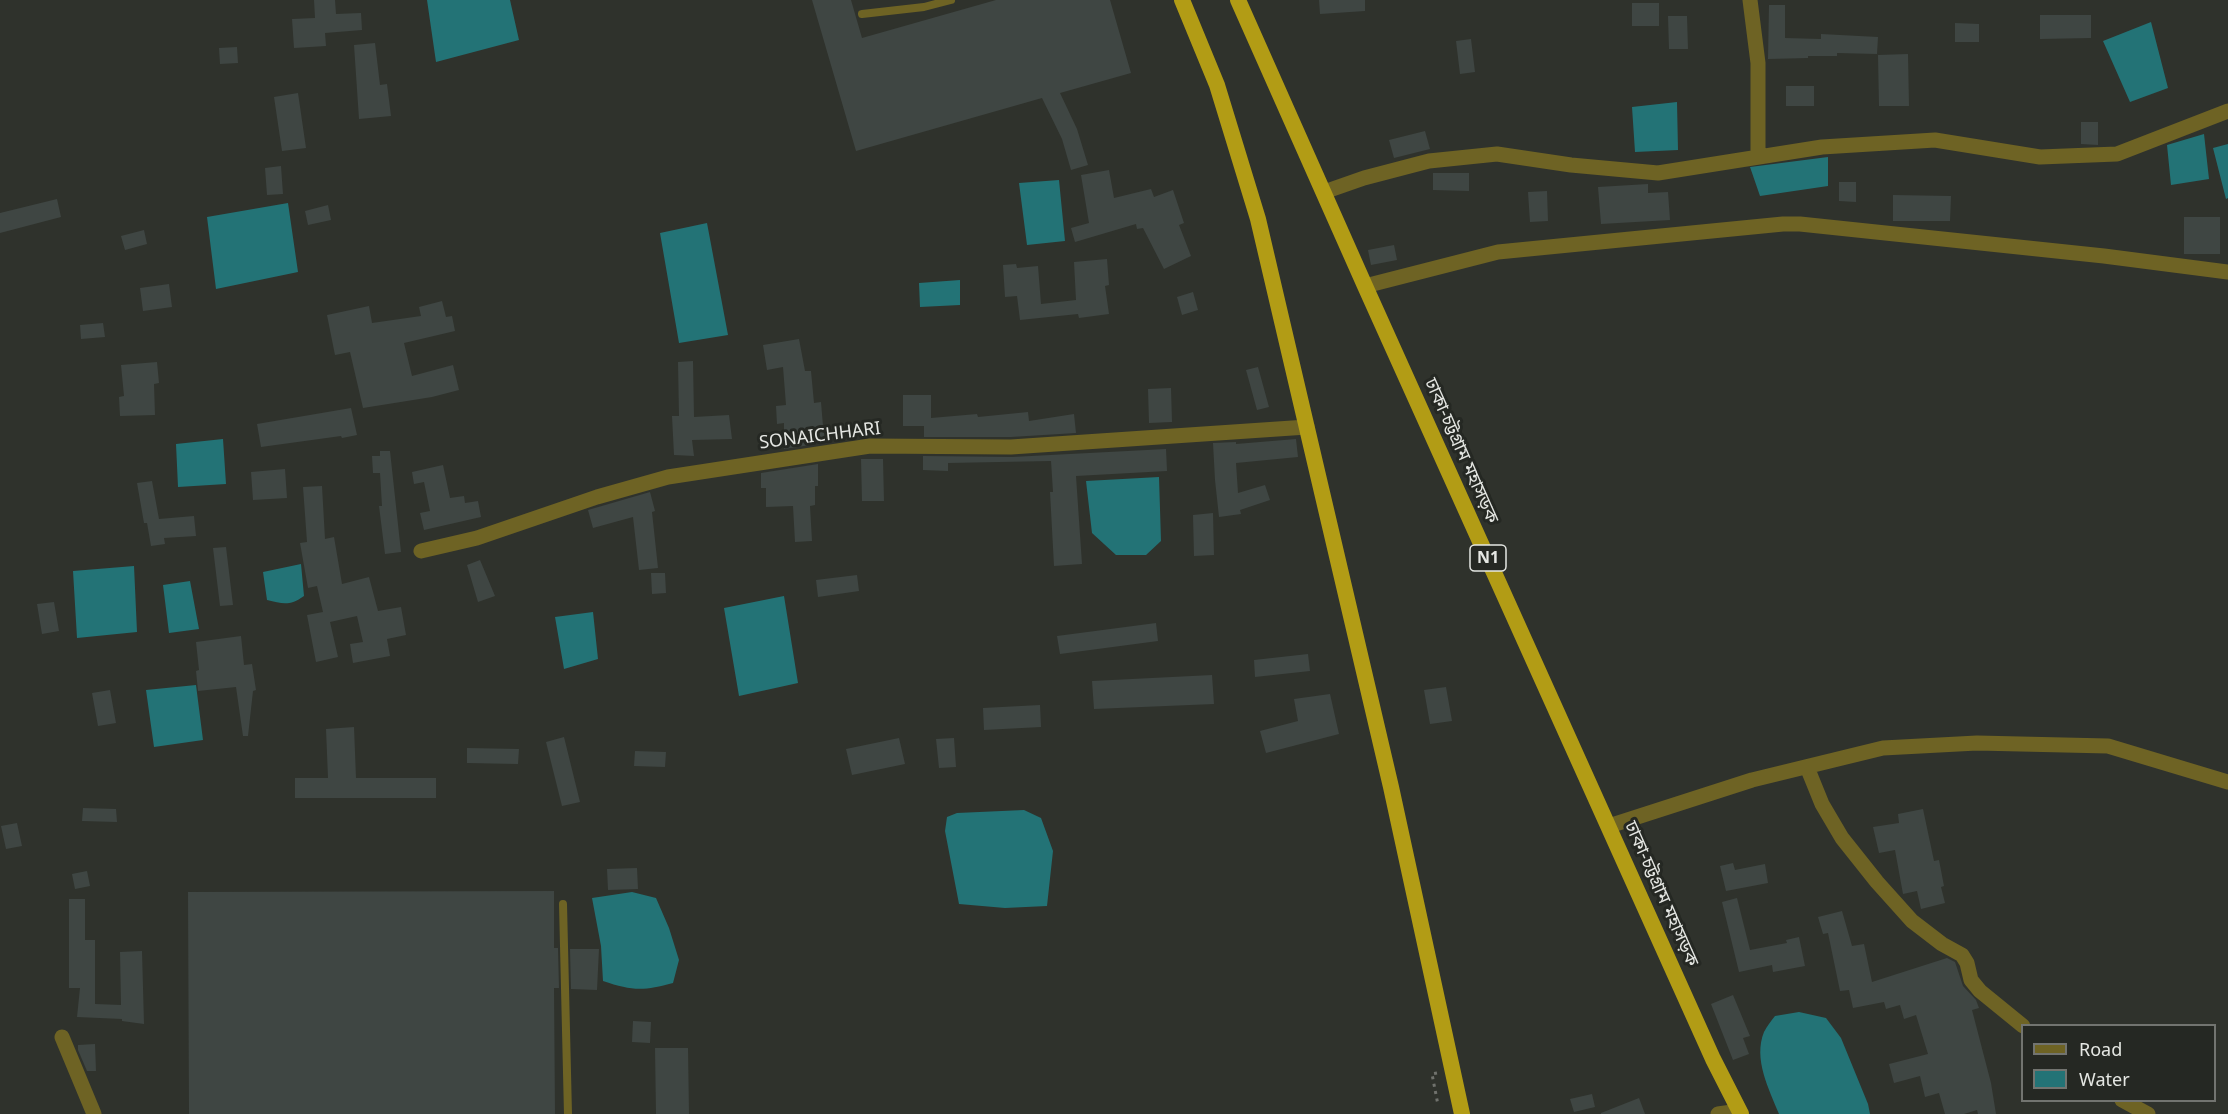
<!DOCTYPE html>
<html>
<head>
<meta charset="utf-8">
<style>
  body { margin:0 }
  #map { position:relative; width:2228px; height:1114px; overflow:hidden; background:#2f322c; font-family:"Noto Sans",sans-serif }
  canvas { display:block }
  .legend { position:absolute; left:2021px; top:1024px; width:195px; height:78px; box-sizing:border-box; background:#252823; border:2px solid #727470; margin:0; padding:8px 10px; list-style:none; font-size:18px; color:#e5e7e3 }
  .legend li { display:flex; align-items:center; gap:12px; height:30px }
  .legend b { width:30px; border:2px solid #727470 }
</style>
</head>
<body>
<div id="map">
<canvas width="2228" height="1114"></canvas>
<ul class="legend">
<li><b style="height:8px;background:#6e6324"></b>Road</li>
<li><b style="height:16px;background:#237376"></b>Water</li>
</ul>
</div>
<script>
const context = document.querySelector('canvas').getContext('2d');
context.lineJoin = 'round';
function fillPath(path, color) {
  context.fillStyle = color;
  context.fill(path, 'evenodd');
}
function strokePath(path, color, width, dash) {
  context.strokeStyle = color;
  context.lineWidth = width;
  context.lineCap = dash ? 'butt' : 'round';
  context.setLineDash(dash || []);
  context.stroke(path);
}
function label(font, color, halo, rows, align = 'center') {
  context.font = font + ' "Noto Sans","Noto Sans Bengali",sans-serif';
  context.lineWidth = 6;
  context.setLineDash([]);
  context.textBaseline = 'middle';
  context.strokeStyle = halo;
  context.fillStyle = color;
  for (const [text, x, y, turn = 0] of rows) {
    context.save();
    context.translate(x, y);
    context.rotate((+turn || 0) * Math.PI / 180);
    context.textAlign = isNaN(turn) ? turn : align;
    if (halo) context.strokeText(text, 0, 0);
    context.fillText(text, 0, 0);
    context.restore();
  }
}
const water = new Path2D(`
  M 427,0 L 510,0 L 519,40 L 436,62 Z
  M 2151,22 L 2168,88 L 2130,102 L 2103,41 Z
  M 1677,102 L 1678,150 L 1635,152 L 1632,107 Z
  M 2204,134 L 2209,179 L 2171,185 L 2167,145 Z
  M 2228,144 L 2228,198 L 2226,199 L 2213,148 Z
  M 1828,157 L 1828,186 L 1760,196 L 1750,167 Z
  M 1059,180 L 1065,241 L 1027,245 L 1019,183 Z
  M 288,203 L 298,272 L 216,289 L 207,217 Z
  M 707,223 L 728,335 L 679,343 L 660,233 Z
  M 960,280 L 960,305 L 920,307 L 919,283 Z
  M 223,439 L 226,484 L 178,487 L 176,444 Z
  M 1159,477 L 1161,541 L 1146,555 L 1116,555 L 1092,533 L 1086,481 Z
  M 301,564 L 304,596 C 290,606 283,604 267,600 L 263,572 Z
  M 134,566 L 137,632 L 77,638 L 73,571 Z
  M 190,581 L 199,629 L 169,633 L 163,585 Z
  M 784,596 L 798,683 L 739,696 L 724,608 Z
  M 593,612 L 598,659 L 564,669 L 555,617 Z
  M 196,685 L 203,740 L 154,747 L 146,690 Z
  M 1024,810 L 1041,818 L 1053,851 L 1047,906 L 1005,908 L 959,904 L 945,831 L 947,817 L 957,813 Z
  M 632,892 L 656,898 L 669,928 L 679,960 L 673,983 C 644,991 632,991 603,981 L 601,946 L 592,898 Z
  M 1799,1012 L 1826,1018 L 1841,1038 L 1868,1104 L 1870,1114 L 1779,1114 C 1769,1089 1753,1059 1764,1032 C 1767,1026 1771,1021 1775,1016 Z`);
const building = new Path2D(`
  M 314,0 L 335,0 L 336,14 L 361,13 L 362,30 L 325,33 L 326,46 L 294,48 L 292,19 L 315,18 Z
  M 812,0 L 851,0 L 862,38 L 996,0 L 1110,0 L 1131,73 L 1060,93 L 1077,129 L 1088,165 L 1071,170 L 1062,139 L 1042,98 L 856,151 Z
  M 1319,0 L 1365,0 L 1365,11 L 1320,14 Z
  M 1632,3 L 1659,3 L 1659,26 L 1632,26 Z
  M 1769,5 L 1785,5 L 1785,38 L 1821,39 L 1821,34 L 1878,37 L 1877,54 L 1837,53 L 1837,56 L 1808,56 L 1808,58 L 1768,59 Z
  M 2040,15 L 2091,15 L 2091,38 L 2040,39 Z
  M 1668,16 L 1687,16 L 1688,49 L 1669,49 Z
  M 1955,23 L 1979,24 L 1979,42 L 1955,42 Z
  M 1471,39 L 1475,72 L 1460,74 L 1456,41 Z
  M 375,43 L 380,85 L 387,84 L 391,116 L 359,119 L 354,45 Z
  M 237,47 L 238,63 L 220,64 L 219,48 Z
  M 1908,54 L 1909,106 L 1879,106 L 1878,55 Z
  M 1786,86 L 1814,86 L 1814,106 L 1786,106 Z
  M 298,93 L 306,148 L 282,151 L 274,97 Z
  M 2081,122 L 2098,122 L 2098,145 L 2081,144 Z
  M 1425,131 L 1430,149 L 1394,158 L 1389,140 Z
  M 281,166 L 283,194 L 267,195 L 265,168 Z
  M 1109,170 L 1114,198 L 1151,189 L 1154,197 L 1173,190 L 1184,223 L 1179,225 L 1191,256 L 1164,269 L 1143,228 L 1137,229 L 1136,224 L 1075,242 L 1071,228 L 1089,223 L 1081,175 Z
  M 1433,173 L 1469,173 L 1469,191 L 1433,190 Z
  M 1839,182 L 1856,182 L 1856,202 L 1839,201 Z
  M 1648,184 L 1648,193 L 1668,192 L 1670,220 L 1601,224 L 1598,187 Z
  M 1547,191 L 1548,221 L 1530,222 L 1528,192 Z
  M 1893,195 L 1951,196 L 1950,221 L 1893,221 Z
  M 57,199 L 61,217 L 0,233 L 0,213 Z
  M 328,205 L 331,220 L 308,225 L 305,211 Z
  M 2184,217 L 2220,217 L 2220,254 L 2184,254 Z
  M 144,230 L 147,244 L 125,250 L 121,236 Z
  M 1394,245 L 1397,260 L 1371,265 L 1368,250 Z
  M 1107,259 L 1109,285 L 1105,286 L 1109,314 L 1079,318 L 1078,314 L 1020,320 L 1017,296 L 1005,297 L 1003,265 L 1016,264 L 1017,268 L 1038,266 L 1041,304 L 1076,300 L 1074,262 Z
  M 169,284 L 172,307 L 143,311 L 140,288 Z
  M 1193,292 L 1198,310 L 1182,315 L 1177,297 Z
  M 442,301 L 446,317 L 452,316 L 455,331 L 404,343 L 412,376 L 453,365 L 459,390 L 432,397 L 363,408 L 350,352 L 335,355 L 327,315 L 369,306 L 372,323 L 421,316 L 419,307 Z
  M 103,323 L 105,337 L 81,339 L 80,325 Z
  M 799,339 L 805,371 L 811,371 L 814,403 L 821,402 L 823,426 L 827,426 L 827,442 L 817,442 L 817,444 L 784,449 L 784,423 L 777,424 L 776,406 L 786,405 L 783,367 L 767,370 L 763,345 Z
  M 693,361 L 694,417 L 729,415 L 732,439 L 692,440 L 694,456 L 674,455 L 672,416 L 679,416 L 678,362 Z
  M 157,362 L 159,383 L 154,384 L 155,415 L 120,416 L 119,397 L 124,396 L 121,365 Z
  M 1258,367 L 1269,407 L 1257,410 L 1246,370 Z
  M 1171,388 L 1172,422 L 1149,423 L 1148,389 Z
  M 903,395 L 931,395 L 931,418 L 977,414 L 978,417 L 1028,412 L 1029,421 L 1074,414 L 1076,433 L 1011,437 L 924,437 L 924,426 L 903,426 Z
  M 351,408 L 357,435 L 342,438 L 341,436 L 261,447 L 257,424 Z
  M 1296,439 L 1298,457 L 1236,463 L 1238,493 L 1265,485 L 1270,500 L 1240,510 L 1241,514 L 1219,517 L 1215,480 L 1213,443 L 1236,442 L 1236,444 Z
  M 1166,449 L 1167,471 L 1076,476 L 1082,564 L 1054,566 L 1050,492 L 1053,492 L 1051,461 L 948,463 L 948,471 L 923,470 L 923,456 L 1012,457 Z
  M 380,451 L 390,451 L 401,552 L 385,554 L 379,506 L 382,506 L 380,473 L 373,473 L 372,456 L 380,456 Z
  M 861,459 L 883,459 L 884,501 L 862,501 Z
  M 818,464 L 818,486 L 815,486 L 815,505 L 810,506 L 812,541 L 795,542 L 793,506 L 766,507 L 766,488 L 761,488 L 761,473 Z
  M 443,465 L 450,498 L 464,496 L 465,503 L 478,501 L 481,517 L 424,530 L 420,513 L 430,511 L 424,482 L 414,484 L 412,472 Z
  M 285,469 L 287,498 L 253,500 L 251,472 Z
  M 152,481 L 159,519 L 194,516 L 196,536 L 164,538 L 165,544 L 151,546 L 147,523 L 144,523 L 137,483 Z
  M 322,486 L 325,539 L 334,537 L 342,584 L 369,577 L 378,611 L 401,607 L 406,635 L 387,639 L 390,656 L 353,663 L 350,644 L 363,642 L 357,616 L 330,622 L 338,657 L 316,662 L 307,615 L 323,612 L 317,586 L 308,588 L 300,543 L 307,542 L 303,487 Z
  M 650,492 L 655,511 L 652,512 L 658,568 L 639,570 L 633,517 L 593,528 L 588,510 Z
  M 1213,513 L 1214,555 L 1194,556 L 1193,515 Z
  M 226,547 L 233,605 L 220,606 L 213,548 Z
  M 480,560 L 495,596 L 478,602 L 467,565 Z
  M 651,573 L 665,573 L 666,593 L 652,594 Z
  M 857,575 L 859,591 L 818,597 L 816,580 Z
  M 54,602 L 59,631 L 42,634 L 37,604 Z
  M 1156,623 L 1158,641 L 1060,654 L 1057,636 Z
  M 241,636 L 244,665 L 252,664 L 256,690 L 253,691 L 248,736 L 243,736 L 236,687 L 198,691 L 196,671 L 199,670 L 196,642 Z
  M 1308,654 L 1310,671 L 1255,677 L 1254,660 Z
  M 1212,675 L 1214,704 L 1094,709 L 1092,681 Z
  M 1446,687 L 1452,721 L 1430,724 L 1424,690 Z
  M 110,690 L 116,723 L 98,726 L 92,693 Z
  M 1330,694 L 1339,734 L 1266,753 L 1260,731 L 1298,721 L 1294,699 Z
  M 1040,705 L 1041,727 L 984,730 L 983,708 Z
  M 354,727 L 356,778 L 436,778 L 436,798 L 295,798 L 295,778 L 328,778 L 326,729 Z
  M 564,737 L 580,802 L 562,806 L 546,742 Z
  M 899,738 L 905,764 L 852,775 L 846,749 Z
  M 954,738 L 956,767 L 939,768 L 936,739 Z
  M 467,748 L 519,749 L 518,764 L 467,763 Z
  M 635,751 L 666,752 L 665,767 L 634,766 Z
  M 83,808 L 116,809 L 117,822 L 82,821 Z
  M 1923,809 L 1934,861 L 1939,860 L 1944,886 L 1941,887 L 1945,903 L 1921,909 L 1917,891 L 1903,894 L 1895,850 L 1879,853 L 1873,827 L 1899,823 L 1898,814 Z
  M 17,823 L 22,846 L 6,849 L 1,826 Z
  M 1733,863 L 1735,870 L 1765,864 L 1768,883 L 1726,891 L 1720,866 Z
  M 637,868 L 638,889 L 608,890 L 607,869 Z
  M 87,871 L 90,886 L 75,889 L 72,874 Z
  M 554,891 L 554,948 L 558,948 L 559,988 L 554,988 L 555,1114 L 189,1114 L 188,892 Z
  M 1737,898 L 1750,950 L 1787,943 L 1786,940 L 1799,937 L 1805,966 L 1773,972 L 1772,965 L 1739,972 L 1722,902 Z
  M 69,899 L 85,899 L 85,940 L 95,940 L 95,1004 L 121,1005 L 120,952 L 142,951 L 144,1024 L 122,1021 L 122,1019 L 77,1017 L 80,988 L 69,988 Z
  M 1842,911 L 1852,946 L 1864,944 L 1872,982 L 1947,958 L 1955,962 L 1963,986 L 1976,1000 L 1979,1008 L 1972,1010 L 1991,1083 L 1996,1114 L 1978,1114 L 1977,1110 L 1964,1114 L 1945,1114 L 1939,1093 L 1925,1097 L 1920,1076 L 1894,1083 L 1889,1064 L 1928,1054 L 1916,1015 L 1904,1019 L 1900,1005 L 1886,1009 L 1884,1002 L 1853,1008 L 1849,990 L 1840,991 L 1828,933 L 1823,934 L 1818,917 Z
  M 570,949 L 599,949 L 597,990 L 571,989 Z
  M 1733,995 L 1750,1036 L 1743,1038 L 1749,1054 L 1733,1060 L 1711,1004 Z
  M 633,1021 L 651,1022 L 650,1043 L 632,1042 Z
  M 95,1044 L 96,1071 L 87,1071 L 78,1050 L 78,1045 Z
  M 655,1048 L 688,1048 L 689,1114 L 656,1114 Z
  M 1592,1094 L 1595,1107 L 1574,1112 L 1570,1099 Z
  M 1639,1098 L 1645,1114 L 1601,1114 L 1601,1113 Z`);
const path = new Path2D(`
  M 1437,1073 L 1432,1074 L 1438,1105`);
const service = new Path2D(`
  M 862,14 L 924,7 L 951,0
  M 563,904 L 568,1114`);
const minor = new Path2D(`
  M 1750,0 L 1758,63 L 1758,157
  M 1324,192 L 1364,178 L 1429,161 L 1497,154 L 1571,165 L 1658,173 L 1822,147 L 1935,140 L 2040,157 L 2117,154 L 2228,111
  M 1365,286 L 1498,252 L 1783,224 L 1800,224 L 2104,256 L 2228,272
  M 421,551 L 477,538 L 597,497 L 668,477 L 870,446 L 1011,447 L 1307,427
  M 1807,767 L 1822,804 L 1842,838 L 1877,882 L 1912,921 L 1942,944 L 1962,955 L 1967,963 L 1971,980 L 1980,991 L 2023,1026
  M 1609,826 L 1752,780 L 1883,748 L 1977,743 L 2108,746 L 2228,782
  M 62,1037 L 94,1114
  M 2122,1100 L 2148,1114
  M 1718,1114 L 1739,1111`);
const trunk = new Path2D(`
  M 1182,0 L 1217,85 L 1258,219 L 1391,787 L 1462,1114
  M 1238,0 L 1365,286 L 1713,1059 L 1741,1114`);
const shields = [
  [1488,558,36]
];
const shieldNames = [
  ["N1",1488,558]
];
const streetNames = [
  ["SONAICHHARI",820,436,-7],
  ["ঢাকা-চট্টগ্রাম মহাসড়ক",1461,451,66],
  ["ঢাকা-চট্টগ্রাম মহাসড়ক",1661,894,66]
];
fillPath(water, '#237376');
fillPath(building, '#3f4643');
strokePath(path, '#70726d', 3, [3, 4.5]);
strokePath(service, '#6e6324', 8);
strokePath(minor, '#6e6324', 15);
strokePath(trunk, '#b29c15', 16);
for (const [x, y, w] of shields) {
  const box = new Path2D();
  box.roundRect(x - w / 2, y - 13, w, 26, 4.5);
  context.fillStyle = '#252823';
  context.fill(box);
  strokePath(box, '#e5e7e3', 1.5);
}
label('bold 16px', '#e5e7e3', null, shieldNames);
label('18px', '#e5e7e3', '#252823', streetNames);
</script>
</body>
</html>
